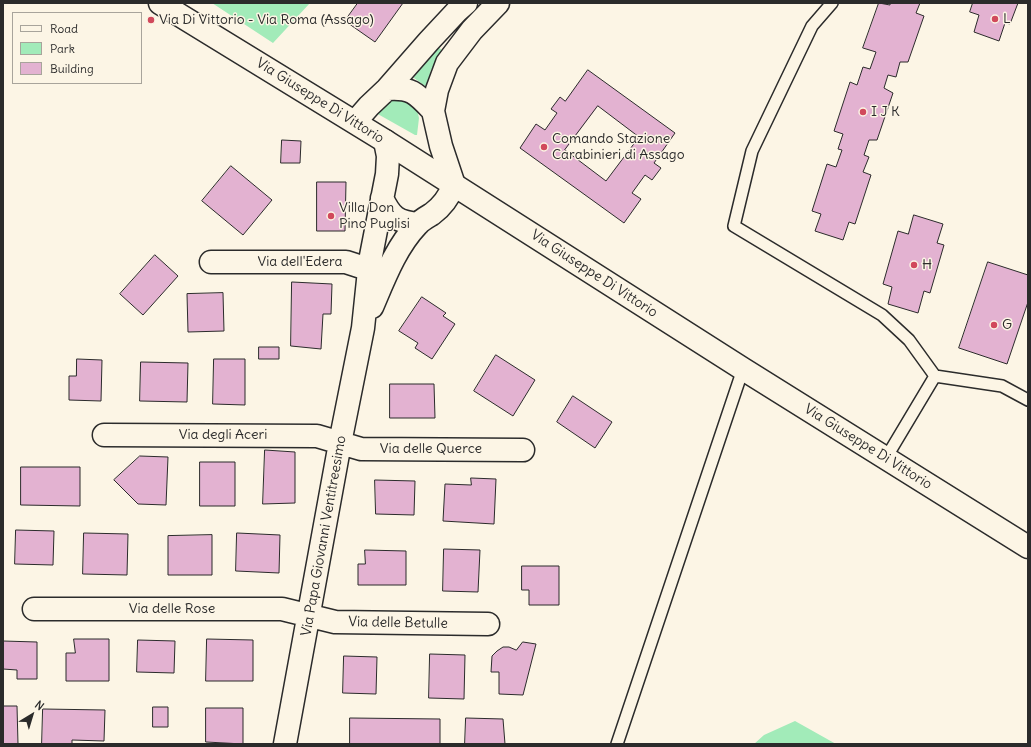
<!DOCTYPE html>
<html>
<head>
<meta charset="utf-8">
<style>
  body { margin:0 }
  #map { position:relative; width:1031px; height:747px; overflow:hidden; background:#fcf5e5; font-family:Delius,sans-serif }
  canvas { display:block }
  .frame { position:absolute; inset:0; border:4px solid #2b2b2b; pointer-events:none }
  .legend { position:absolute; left:12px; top:12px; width:130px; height:72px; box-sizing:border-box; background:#fcf5e5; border:1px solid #a8a49b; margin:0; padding:5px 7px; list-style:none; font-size:12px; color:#2b2b2b }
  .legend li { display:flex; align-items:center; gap:8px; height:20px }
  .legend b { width:20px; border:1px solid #a8a49b }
  .north { position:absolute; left:12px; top:695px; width:40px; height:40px; -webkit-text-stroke:3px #fcf5e5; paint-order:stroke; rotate:38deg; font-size:11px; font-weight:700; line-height:16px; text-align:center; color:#2b2b2b }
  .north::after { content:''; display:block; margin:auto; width:14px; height:18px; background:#2b2b2b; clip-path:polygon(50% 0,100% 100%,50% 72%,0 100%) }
</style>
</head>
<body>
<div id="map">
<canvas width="1031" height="747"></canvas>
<div class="frame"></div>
<ul class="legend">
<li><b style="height:5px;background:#fcf5e5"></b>Road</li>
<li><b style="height:11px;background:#a2ebb9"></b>Park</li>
<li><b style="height:11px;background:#e3b2d1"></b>Building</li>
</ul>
<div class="north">N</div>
</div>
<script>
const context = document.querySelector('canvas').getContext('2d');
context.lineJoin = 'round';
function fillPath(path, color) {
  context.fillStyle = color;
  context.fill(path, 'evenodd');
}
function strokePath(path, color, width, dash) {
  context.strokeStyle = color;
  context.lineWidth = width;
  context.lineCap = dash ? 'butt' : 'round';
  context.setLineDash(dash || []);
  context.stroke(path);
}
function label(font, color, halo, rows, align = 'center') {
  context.font = font + ' Delius,sans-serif';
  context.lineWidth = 3;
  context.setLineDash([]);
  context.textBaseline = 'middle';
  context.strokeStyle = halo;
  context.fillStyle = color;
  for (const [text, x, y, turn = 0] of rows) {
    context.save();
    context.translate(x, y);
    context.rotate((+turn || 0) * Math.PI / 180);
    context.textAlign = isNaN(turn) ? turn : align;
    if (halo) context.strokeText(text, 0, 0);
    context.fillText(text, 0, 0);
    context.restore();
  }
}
const green = new Path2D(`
  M 212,3 L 310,3 L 273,43 Z
  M 438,47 L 443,51 L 431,70 L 427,86 L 425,86 L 414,78 L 414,77 Z
  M 399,97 L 416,106 L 419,118 L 417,135 L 415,135 L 376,113 L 386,104 Z
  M 795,721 L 836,744 L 754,744 L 764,735 Z`);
const building = new Path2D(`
  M 358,3 L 403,3 L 375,42 L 345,21 Z
  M 879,3 L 890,5 L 890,3 L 920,3 L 916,13 L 924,16 L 908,62 L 900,62 L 896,77 L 888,75 L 884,88 L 893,93 L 877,140 L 869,140 L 864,155 L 869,157 L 863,172 L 871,175 L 855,224 L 849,222 L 843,240 L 815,231 L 821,214 L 812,211 L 827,164 L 836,167 L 842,150 L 838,149 L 843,134 L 834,131 L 850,82 L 857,85 L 863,67 L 870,69 L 876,52 L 863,48 Z
  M 973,3 L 1018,3 L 1010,24 L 1005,23 L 999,41 L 974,32 L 979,15 L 970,12 Z
  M 588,70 L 675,133 L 654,163 L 661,168 L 652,180 L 645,175 L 632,193 L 641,199 L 624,223 L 520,148 L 536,124 L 545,130 L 557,113 L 551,109 L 560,97 L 565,101 ZM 598,106 L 639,137 L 606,181 L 565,150 Z
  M 282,140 L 301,141 L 300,163 L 281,163 Z
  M 231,166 L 272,200 L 243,235 L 202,201 Z
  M 317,182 L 346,182 L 345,231 L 317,231 Z
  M 914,215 L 943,224 L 937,243 L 944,245 L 930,293 L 924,291 L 918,313 L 888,304 L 892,287 L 883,284 L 898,231 L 908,234 Z
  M 155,255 L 178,276 L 143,315 L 120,294 Z
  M 988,262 L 1028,275 L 1028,302 L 1007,364 L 959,348 Z
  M 292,282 L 332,284 L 331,314 L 323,314 L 321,349 L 291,346 Z
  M 223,293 L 224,331 L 188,332 L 187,294 Z
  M 422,297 L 446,313 L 443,316 L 455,324 L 432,359 L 415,348 L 418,343 L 399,331 Z
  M 259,347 L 279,347 L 279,359 L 259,359 Z
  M 496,355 L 535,380 L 513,416 L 474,391 Z
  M 77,359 L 102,360 L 101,401 L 69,400 L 69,376 L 76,376 Z
  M 214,359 L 245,359 L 245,405 L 213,404 Z
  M 141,362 L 188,363 L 187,402 L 140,401 Z
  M 390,384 L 434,384 L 435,418 L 390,418 Z
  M 573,396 L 612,422 L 595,448 L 557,422 Z
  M 265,450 L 295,452 L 295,503 L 263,504 Z
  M 140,456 L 168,457 L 166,505 L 138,504 L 114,480 Z
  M 200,462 L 235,462 L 235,506 L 200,506 Z
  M 21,467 L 80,467 L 80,506 L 21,505 Z
  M 471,478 L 496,479 L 494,524 L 443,521 L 445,484 L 471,485 Z
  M 375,480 L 415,481 L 414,515 L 376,514 Z
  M 16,530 L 54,531 L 53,565 L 15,564 Z
  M 84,533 L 128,534 L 127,575 L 83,574 Z
  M 237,533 L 280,535 L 279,573 L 236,571 Z
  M 212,535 L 212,575 L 168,575 L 168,536 Z
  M 444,549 L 480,550 L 478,592 L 443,591 Z
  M 365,550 L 406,551 L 406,585 L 358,585 L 358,564 L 365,564 Z
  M 522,566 L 559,566 L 559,605 L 529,605 L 529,590 L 522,590 Z
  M 74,639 L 109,639 L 109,681 L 66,681 L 66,653 L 75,653 Z
  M 207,639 L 253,640 L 253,681 L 206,681 Z
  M 138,640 L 175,641 L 174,673 L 137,672 Z
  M 3,641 L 37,642 L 37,679 L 17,679 L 17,670 L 3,669 Z
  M 523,642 L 536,644 L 523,695 L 499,694 L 499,672 L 491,672 L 492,656 L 497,651 L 503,647 L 509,647 L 516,650 Z
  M 430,654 L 465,655 L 464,699 L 429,698 Z
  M 344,656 L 377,657 L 376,694 L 343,693 Z
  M 3,706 L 17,706 L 18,744 L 3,744 Z
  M 153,707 L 168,707 L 168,727 L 153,727 Z
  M 206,708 L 243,708 L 243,744 L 206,742 Z
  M 43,709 L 105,710 L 104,741 L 72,740 L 72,744 L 42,744 Z
  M 350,718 L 440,719 L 440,744 L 350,744 Z
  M 466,718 L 503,719 L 505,744 L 465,744 Z`);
const lane = new Path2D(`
  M 832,3 L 812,26 L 752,151 L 734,226 L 882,315 L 909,340 L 935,376 L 886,458
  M 935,376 L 1002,386 L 1028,400
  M 617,744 L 743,369`);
const street = new Path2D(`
  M 387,89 C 412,87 417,94 433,111
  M 355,122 L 369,106 L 387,89 L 429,41 L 457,11 L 466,3
  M 382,198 C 391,217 397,222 418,224
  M 211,262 L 346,262 L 383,274
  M 372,307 C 384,279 396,247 417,225 C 421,220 427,217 432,214 C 443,206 449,197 454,185 L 441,146 L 433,111 L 437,90 L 447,63 L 472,30 L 498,3
  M 104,435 L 317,436 L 361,449 L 523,450
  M 34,609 L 282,609 L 335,622 L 488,624
  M 285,744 L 340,443 L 363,328 L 370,261 L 387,174 L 388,156 L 385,141`);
const secondary = new Path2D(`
  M 160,3 L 385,141 L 743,369 L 1028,547`);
const markers = [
  [995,19,4,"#d1495b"],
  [151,20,4,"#d1495b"],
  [863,112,4,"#d1495b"],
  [544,147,4,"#d1495b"],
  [331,216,4,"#d1495b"],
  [914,265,4,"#d1495b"],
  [994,325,4,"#d1495b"]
];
const poiNames = [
  ["L",1003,19],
  ["Via Di Vittorio - Via Roma (Assago)",159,20],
  ["I J K",871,112],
  ["Comando Stazione",552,139],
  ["Carabinieri di Assago",552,155],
  ["Villa Don",339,208],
  ["Pino Puglisi",339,224],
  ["H",922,265],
  ["G",1002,325]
];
const streetNames = [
  ["Via Giuseppe Di Vittorio",320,101,32],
  ["Via dell'Edera",300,262],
  ["Via Giuseppe Di Vittorio",594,274,33],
  ["Via degli Aceri",223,435],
  ["Via Giuseppe Di Vittorio",868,447,32],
  ["Via delle Querce",431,449],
  ["Via Papa Giovanni Ventitreesimo",324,536,-80],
  ["Via delle Rose",172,609],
  ["Via delle Betulle",398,623,1]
];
fillPath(green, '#a2ebb9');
fillPath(building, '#e3b2d1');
strokePath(building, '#2b2b2b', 1);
strokePath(lane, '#2b2b2b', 14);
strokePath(street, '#2b2b2b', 25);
strokePath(secondary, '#2b2b2b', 25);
strokePath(lane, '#fcf5e5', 11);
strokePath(street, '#fcf5e5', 22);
strokePath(secondary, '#fcf5e5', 22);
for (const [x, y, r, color] of markers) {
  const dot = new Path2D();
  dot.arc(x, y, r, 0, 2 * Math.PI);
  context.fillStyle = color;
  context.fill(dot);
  strokePath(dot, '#fcf5e5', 1.5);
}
label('14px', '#2b2b2b', '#fcf5e5', poiNames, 'left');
label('14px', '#2b2b2b', '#fcf5e5', streetNames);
</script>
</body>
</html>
